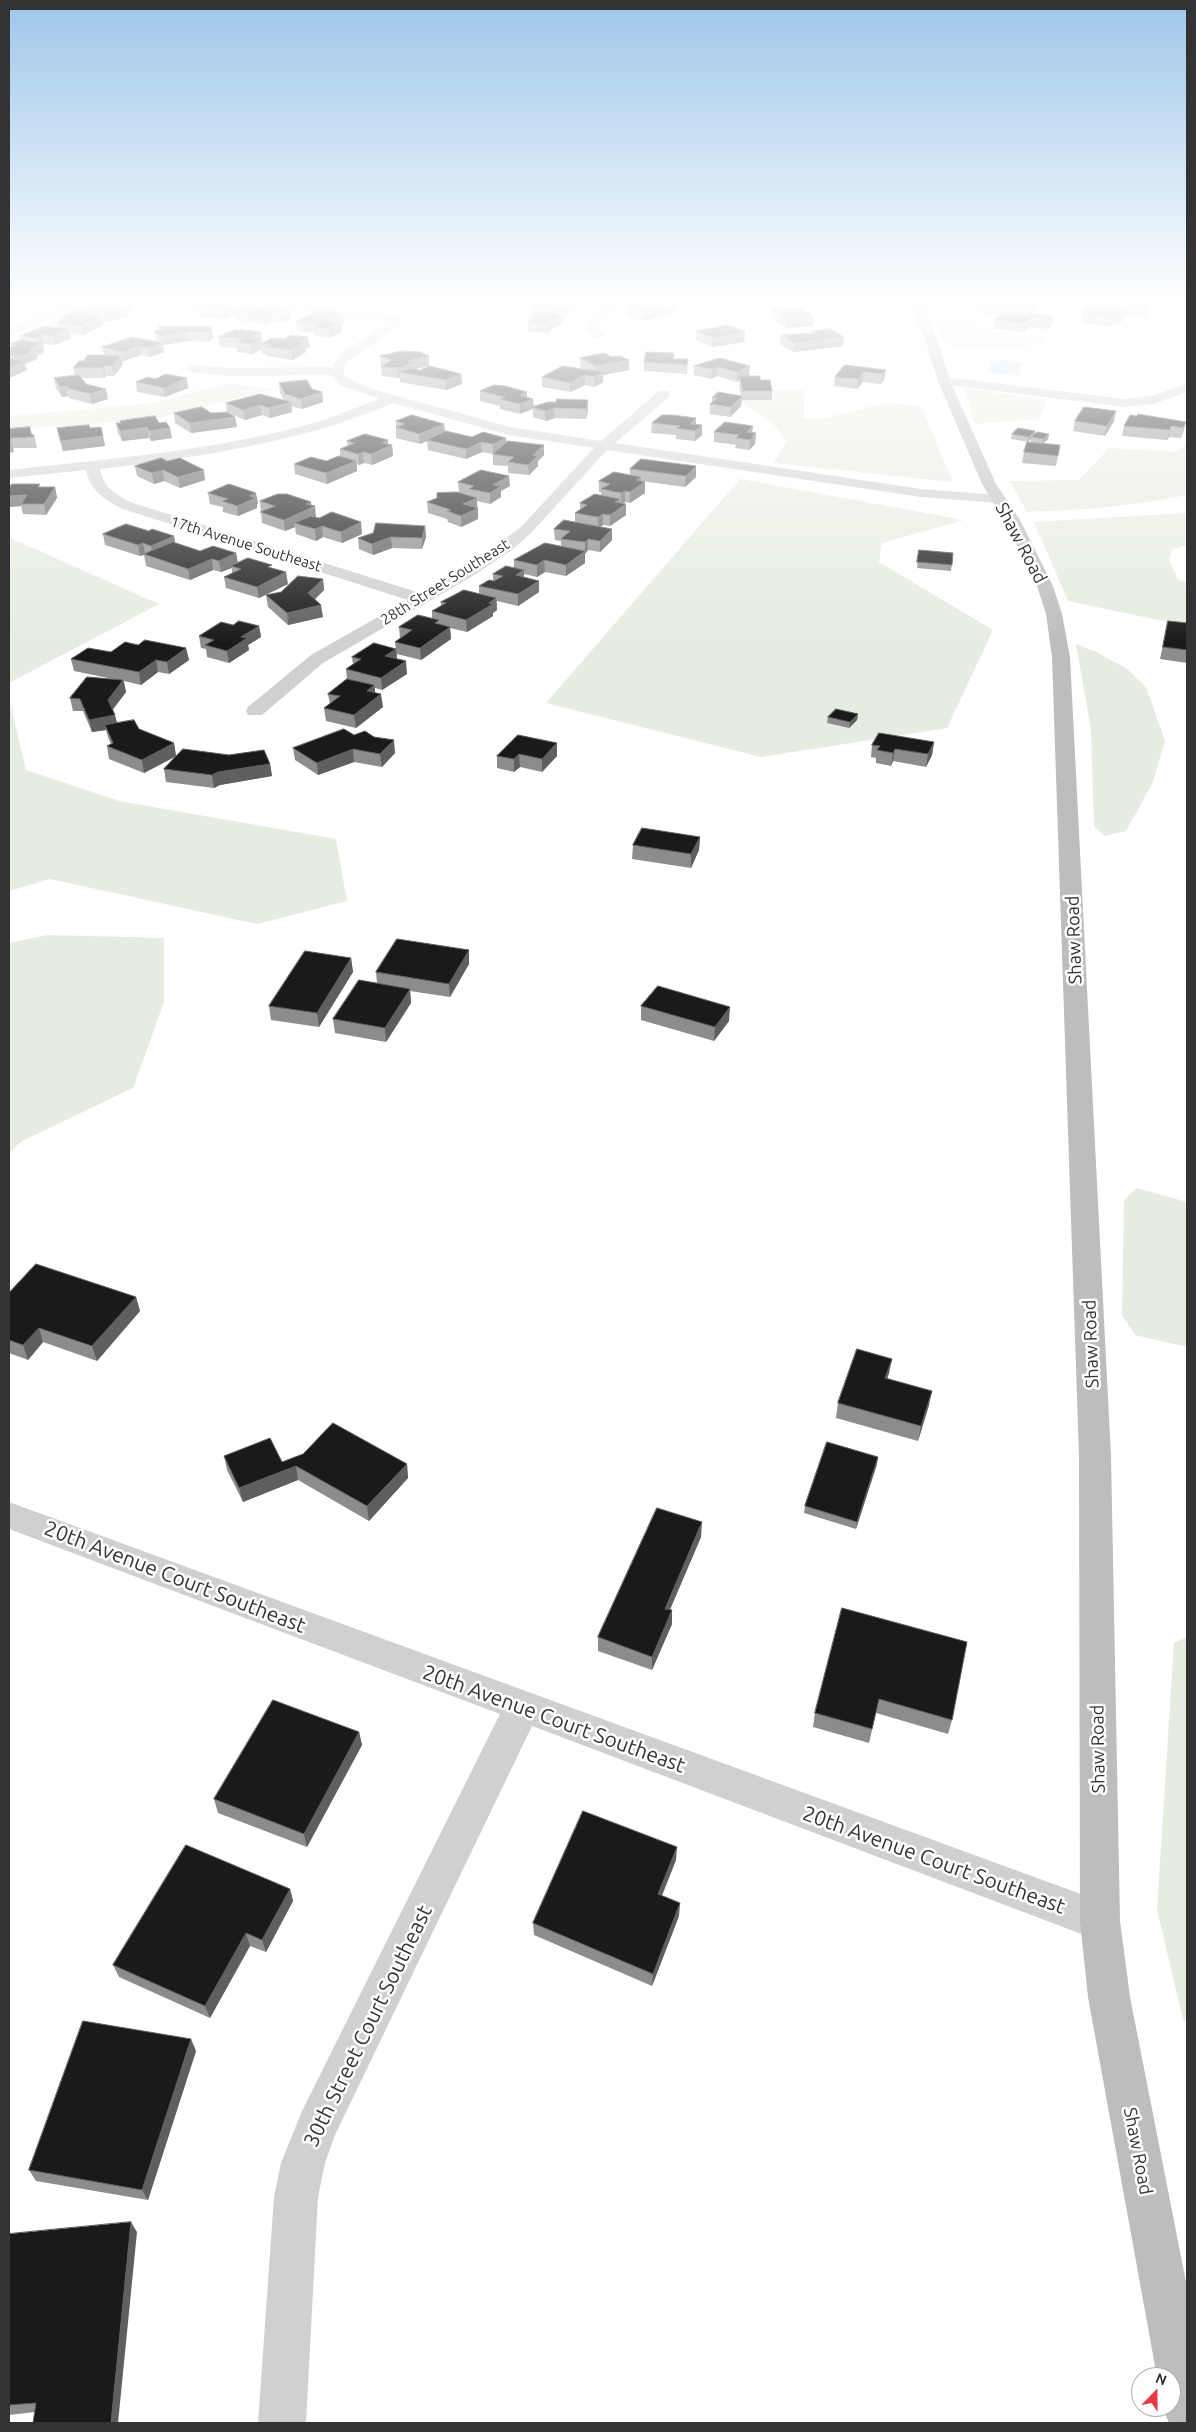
<!DOCTYPE html>
<html>
<head>
<meta charset="utf-8">
<style>
  body { margin:0 }
  #map { position:relative; width:1196px; height:2432px; overflow:hidden; background:#fff; font-family:Ubuntu,sans-serif }
  canvas { display:block }
  .frame { position:absolute; inset:0; border:10px solid #333; pointer-events:none }
  .north { position:absolute; left:1131px; top:2367px; width:50px; height:50px; box-sizing:border-box; background:#fff; border:1px solid #adadad; border-radius:50%; rotate:22deg; font-size:14px; font-weight:700; line-height:20px; text-align:center; color:#333 }
  .north::after { content:''; display:block; margin:auto; width:18px; height:22px; background:#e63946; clip-path:polygon(50% 0,100% 100%,50% 72%,0 100%) }
</style>
</head>
<body>
<div id="map">
<canvas width="1196" height="2432"></canvas>
<div class="frame"></div>
<div class="north">N</div>
</div>
<script>
const context = document.querySelector('canvas').getContext('2d');
context.lineJoin = 'round';
function fillPath(path, color) {
  context.fillStyle = color;
  context.fill(path, 'evenodd');
}
function strokePath(path, color, width, dash) {
  context.strokeStyle = color;
  context.lineWidth = width;
  context.lineCap = dash ? 'butt' : 'round';
  context.setLineDash(dash || []);
  context.stroke(path);
}
function label(font, color, halo, rows, align = 'center') {
  context.font = font + ' Ubuntu,sans-serif';
  context.lineWidth = 5;
  context.setLineDash([]);
  context.textBaseline = 'middle';
  context.strokeStyle = halo;
  context.fillStyle = color;
  for (const [text, x, y, turn = 0] of rows) {
    context.save();
    context.translate(x, y);
    context.rotate((+turn || 0) * Math.PI / 180);
    context.textAlign = isNaN(turn) ? turn : align;
    if (halo) context.strokeText(text, 0, 0);
    context.fillText(text, 0, 0);
    context.restore();
  }
}
const green = new Path2D(`
  M 935,320 L 966,323 L 990,331 L 1046,337 L 1045,342 C 1010,350 979,351 943,344 Z
  M 226,383 L 272,389 L 152,420 L 9,429 L 9,416 L 155,403 Z
  M 964,388 L 1047,400 L 1040,419 L 975,424 Z
  M 753,390 L 804,390 L 804,418 L 821,419 L 884,403 L 921,406 L 953,482 L 774,463 L 786,442 L 772,422 L 740,402 Z
  M 1187,444 L 1187,495 L 1143,503 L 1089,509 L 1027,512 L 1010,481 L 1079,480 L 1109,448 L 1175,452 Z
  M 740,479 L 964,520 L 882,543 L 879,562 L 993,630 L 947,728 L 761,757 L 546,703 Z
  M 1187,513 L 1187,545 L 1172,549 L 1169,561 L 1178,579 L 1187,583 L 1187,626 L 1068,601 L 1034,522 Z
  M 9,538 L 10,538 L 159,604 L 9,683 Z
  M 1076,644 L 1094,651 L 1126,668 L 1146,687 L 1165,741 L 1153,782 L 1126,831 L 1105,836 L 1094,826 L 1091,730 Z
  M 9,698 L 26,770 L 119,801 L 336,839 L 347,901 L 257,924 L 50,879 L 9,891 Z
  M 48,935 L 164,938 L 164,1002 L 133,1088 L 22,1141 L 9,1153 L 9,943 Z
  M 1137,1188 L 1187,1202 L 1187,1347 L 1135,1335 L 1122,1315 L 1124,1200 Z
  M 1187,1637 L 1187,2022 L 1183,2020 L 1157,1909 L 1174,1643 Z`);
const water = new Path2D(`
  M 1005,360 L 1022,362 L 1019,370 L 1020,376 L 988,373 L 992,361 Z`);
const street = new Path2D(`
  M 67,304 L 82,304 L 9,337 L 9,330 Z
  M 277,304 L 309,304 L 395,316 L 402,320 L 402,324 L 346,362 L 343,373 L 349,379 L 372,389 L 510,427 L 601,441 L 659,391 L 669,391 L 670,394 L 669,397 L 615,443 L 921,489 L 998,495 L 1005,499 L 998,503 L 921,497 L 607,450 L 531,533 L 513,549 L 476,574 L 323,663 L 262,715 L 248,715 L 246,711 L 248,707 L 311,655 L 408,600 L 123,509 C 105,500 90,491 86,470 L 9,478 L 9,470 C 109,459 209,451 307,425 C 332,418 355,408 379,399 L 341,385 L 331,375 L 231,376 L 189,372 L 187,369 L 189,366 L 193,365 L 231,368 L 332,367 L 340,354 L 390,322 L 283,307 ZM 393,403 L 509,435 L 594,448 L 521,527 L 464,568 L 420,593 L 133,503 C 117,495 103,488 100,469 C 173,460 246,450 317,430 C 343,423 368,413 393,403 Z
  M 607,304 L 620,304 L 597,326 L 604,335 L 602,338 L 594,338 L 585,325 Z
  M 944,377 L 1125,399 L 1151,396 L 1187,384 L 1187,392 L 1153,404 L 1125,407 L 940,384 L 938,381 Z
  M 9,1502 L 1100,1901 L 1114,1907 L 1120,1921 L 1114,1935 L 1100,1941 L 532,1726 L 335,2135 L 325,2163 L 318,2197 L 306,2423 L 258,2423 L 274,2197 L 281,2163 L 302,2111 L 500,1714 L 9,1529 Z`);
const secondary = new Path2D(`
  M 912,304 L 924,304 L 923,310 L 935,333 L 950,381 L 996,484 L 1020,520 L 1053,586 L 1062,614 L 1070,657 L 1111,1456 L 1120,1921 L 1130,1997 L 1187,2287 L 1187,2423 L 1169,2423 L 1163,2408 L 1171,2407 L 1171,2377 L 1157,2377 L 1088,1997 L 1080,1921 L 1079,1456 L 1052,657 L 1046,614 L 1037,586 L 1004,520 L 982,484 L 938,381 L 923,333 L 911,310 Z`);
const wall = new Path2D(`
  M 134,304 L 161,304 L 155,307 Z
  M 192,304 L 240,304 L 241,309 L 265,308 L 290,309 L 291,318 L 283,322 L 272,321 L 266,324 L 237,320 L 236,314 L 222,319 L 199,317 L 198,311 L 193,308 Z
  M 537,304 L 577,304 L 577,307 L 562,320 L 562,323 L 547,333 L 528,331 L 528,322 L 530,321 L 530,317 L 532,316 L 532,308 Z
  M 982,304 L 1034,304 L 1034,314 L 1053,316 L 1052,325 L 1048,329 L 1029,327 L 1024,332 L 994,329 L 995,320 L 1000,315 L 981,313 Z
  M 1104,304 L 1149,304 L 1148,311 L 1144,317 L 1124,315 L 1124,318 L 1120,323 L 1113,323 L 1111,326 L 1081,323 L 1082,319 L 1081,319 L 1082,310 L 1103,306 Z
  M 628,307 L 675,312 L 644,321 L 628,316 Z
  M 79,309 L 134,310 L 128,313 L 129,316 L 108,322 L 103,321 L 103,325 L 83,335 L 70,333 L 71,338 L 55,345 L 44,344 L 43,345 L 44,353 L 37,356 L 37,359 L 25,364 L 27,370 L 9,378 L 9,348 L 12,347 L 11,344 L 21,340 L 20,336 L 58,328 L 57,323 L 61,321 L 60,317 L 79,312 Z
  M 772,310 L 813,326 L 786,328 L 772,319 Z
  M 296,322 L 344,322 L 342,323 L 342,331 L 330,338 L 315,336 L 315,333 L 297,331 Z
  M 158,326 L 212,327 L 213,337 L 209,342 L 188,341 L 163,345 L 164,352 L 150,357 L 141,355 L 124,361 L 122,361 L 123,364 L 114,376 L 106,376 L 104,378 L 81,378 L 86,384 L 108,399 L 92,404 L 69,398 L 68,396 L 62,397 L 56,388 L 54,378 L 75,375 L 73,368 L 83,361 L 104,355 L 102,347 L 159,342 L 156,340 L 154,331 L 158,330 Z
  M 697,331 L 744,342 L 712,347 L 696,340 Z
  M 812,331 L 843,346 L 793,352 L 780,344 L 781,335 L 812,333 Z
  M 261,332 L 261,344 L 310,347 L 306,349 L 306,352 L 292,360 L 267,356 L 266,354 L 262,354 L 261,349 L 252,354 L 237,352 L 237,348 L 220,347 L 218,337 Z
  M 674,353 L 674,359 L 688,359 L 687,374 L 644,371 L 644,362 Z
  M 380,356 L 429,356 L 429,366 L 414,369 L 420,370 L 461,374 L 462,384 L 446,390 L 400,382 L 400,378 L 398,378 L 382,376 L 381,367 L 382,366 L 381,365 Z
  M 580,358 L 629,370 L 603,375 L 603,382 L 594,387 L 585,385 L 570,392 L 542,387 L 542,377 L 584,369 L 580,367 Z
  M 720,358 L 749,376 L 760,380 L 772,391 L 772,400 L 742,400 L 741,406 L 730,417 L 710,414 L 710,404 L 712,403 L 712,398 L 741,396 L 739,385 L 740,380 L 737,382 L 717,376 L 711,379 L 694,375 L 694,366 Z
  M 845,365 L 886,370 L 884,379 L 881,384 L 863,382 L 857,389 L 834,386 L 835,377 Z
  M 136,382 L 188,388 L 165,397 L 137,392 Z
  M 279,383 L 312,389 L 322,392 L 323,402 L 302,409 L 291,406 L 292,412 L 270,418 L 262,415 L 245,420 L 233,415 L 235,417 L 237,427 L 191,433 L 175,423 L 174,413 L 211,413 L 227,412 L 226,403 L 284,400 L 280,393 Z
  M 480,391 L 527,392 L 527,397 L 534,407 L 556,402 L 588,400 L 588,410 L 586,419 L 555,418 L 546,421 L 533,417 L 533,409 L 520,414 L 500,409 L 500,406 L 480,401 Z
  M 696,418 L 696,424 L 702,435 L 695,441 L 676,439 L 676,435 L 651,433 L 652,423 Z
  M 120,421 L 159,423 L 170,428 L 172,438 L 151,441 L 149,438 L 122,441 L 118,433 L 116,423 L 120,423 Z
  M 396,421 L 444,424 L 445,432 L 472,437 L 506,438 L 506,442 L 544,445 L 544,455 L 538,461 L 538,466 L 529,475 L 508,473 L 508,466 L 493,465 L 493,454 L 482,452 L 466,459 L 428,450 L 427,441 L 420,444 L 396,438 Z
  M 1075,421 L 1114,421 L 1105,436 L 1073,431 Z
  M 1186,422 L 1183,432 L 1181,438 L 1169,437 L 1167,440 L 1122,436 L 1124,426 Z
  M 30,427 L 32,434 L 34,435 L 37,448 L 13,448 L 14,452 L 9,429 Z
  M 57,428 L 90,428 L 103,436 L 105,446 L 63,451 L 59,439 Z
  M 714,432 L 756,433 L 755,444 L 749,450 L 735,448 L 736,445 L 714,442 Z
  M 1012,434 L 1049,434 L 1048,439 L 1043,444 L 1058,456 L 1056,466 L 1022,463 L 1024,452 L 1031,442 L 1031,439 L 1028,442 L 1011,439 Z
  M 388,440 L 388,444 L 392,445 L 393,456 L 372,465 L 364,463 L 359,465 L 357,464 L 357,471 L 327,484 L 295,474 L 294,464 L 326,461 L 340,456 L 340,449 L 348,446 L 347,441 Z
  M 161,458 L 205,480 L 180,488 L 164,481 L 154,484 L 137,476 L 135,466 Z
  M 630,469 L 696,477 L 685,487 L 641,481 L 645,482 L 645,493 L 630,503 L 625,502 L 622,504 L 626,504 L 626,515 L 610,526 L 603,525 L 600,527 L 612,540 L 600,552 L 588,550 L 585,554 L 585,563 L 566,576 L 545,572 L 537,577 L 524,574 L 524,577 L 539,592 L 518,606 L 497,601 L 497,610 L 493,613 L 493,616 L 467,632 L 450,628 L 451,639 L 421,660 L 397,654 L 397,659 L 407,674 L 382,690 L 375,688 L 375,693 L 383,707 L 356,728 L 326,721 L 324,708 L 330,704 L 328,694 L 347,679 L 346,669 L 353,664 L 352,657 L 396,649 L 395,642 L 400,638 L 399,627 L 432,618 L 432,611 L 441,606 L 441,602 L 479,594 L 479,586 L 493,581 L 493,574 L 514,568 L 514,560 L 561,546 L 561,541 L 555,540 L 554,529 L 575,522 L 575,513 L 580,510 L 580,503 L 601,495 L 601,492 L 599,492 L 599,481 L 630,475 Z
  M 458,482 L 510,486 L 501,491 L 501,497 L 490,504 L 477,501 L 478,519 L 461,527 L 448,522 L 447,519 L 428,513 L 427,502 L 459,492 Z
  M 41,487 L 55,487 L 57,498 L 46,515 L 23,514 L 21,506 L 9,507 Z
  M 208,493 L 258,503 L 257,504 L 257,508 L 238,516 L 223,512 L 223,507 L 210,504 Z
  M 260,501 L 311,502 L 311,505 L 316,517 L 362,534 L 342,543 L 323,537 L 316,541 L 296,534 L 295,527 L 285,531 L 262,523 Z
  M 425,526 L 426,537 L 422,549 L 392,548 L 373,555 L 359,549 L 358,538 Z
  M 149,531 L 174,536 L 175,543 L 200,551 L 236,553 L 238,563 L 272,568 L 288,584 L 259,598 L 226,588 L 224,577 L 232,573 L 232,568 L 221,572 L 213,570 L 190,580 L 146,566 L 144,555 L 140,556 L 105,545 L 103,534 Z
  M 919,550 L 953,553 L 951,571 L 917,568 Z
  M 323,579 L 324,590 L 315,599 L 323,617 L 288,625 L 268,607 L 266,595 L 281,592 Z
  M 1168,621 L 1187,623 L 1187,663 L 1160,659 Z
  M 233,625 L 259,626 L 261,637 L 248,645 L 249,650 L 229,663 L 207,657 L 206,649 L 201,648 L 199,636 Z
  M 138,645 L 186,648 L 189,660 L 169,674 L 158,672 L 141,685 L 124,681 L 126,692 L 113,709 L 117,723 L 139,729 L 174,743 L 176,756 L 270,764 L 272,776 L 220,785 L 214,788 L 166,782 L 164,769 L 175,757 L 144,773 L 109,759 L 107,746 L 111,744 L 108,737 L 106,730 L 92,732 L 83,711 L 73,711 L 70,698 L 113,679 L 74,671 L 71,659 L 111,652 Z
  M 858,714 L 857,720 L 849,728 L 827,723 L 828,717 Z
  M 354,735 L 395,753 L 382,767 L 354,762 L 318,775 L 295,760 L 293,748 Z
  M 518,735 L 557,756 L 542,772 L 520,767 L 514,772 L 497,768 L 497,756 Z
  M 934,742 L 932,755 L 926,767 L 893,761 L 891,766 L 876,763 L 876,758 L 871,757 L 872,745 Z
  M 700,837 L 699,850 L 691,868 L 632,859 L 633,845 Z
  M 469,950 L 469,964 L 450,997 L 410,991 L 411,1003 L 386,1042 L 335,1033 L 333,1019 L 377,983 L 376,972 Z
  M 351,958 L 353,972 L 319,1027 L 271,1020 L 269,1006 Z
  M 641,1006 L 729,1021 L 714,1041 L 641,1020 Z
  M 9,1293 L 136,1297 L 140,1311 L 97,1361 L 43,1342 L 28,1360 L 9,1353 Z
  M 892,1359 L 889,1373 L 887,1379 L 929,1405 L 918,1441 L 836,1418 L 838,1403 Z
  M 303,1454 L 407,1464 L 408,1478 L 369,1521 L 298,1480 L 243,1502 L 227,1470 L 224,1456 L 282,1462 Z
  M 877,1464 L 856,1529 L 804,1513 L 805,1506 Z
  M 701,1537 L 670,1610 L 672,1624 L 652,1670 L 598,1651 L 598,1637 Z
  M 842,1608 L 952,1720 L 948,1734 L 876,1713 L 869,1743 L 813,1727 L 815,1713 Z
  M 359,1732 L 362,1745 L 307,1847 L 218,1813 L 214,1799 Z
  M 676,1860 L 662,1896 L 679,1916 L 652,1986 L 534,1935 L 533,1923 Z
  M 290,1889 L 293,1901 L 266,1952 L 250,1946 L 210,2018 L 119,1977 L 113,1965 Z
  M 196,2051 L 148,2200 L 36,2181 L 29,2170 Z
  M 137,2232 L 35,2412 L 9,2415 L 9,2234 Z`);
const shadedWall = new Path2D(`
  M 126,304 L 133,304 L 134,310 L 128,313 L 129,316 L 108,322 L 107,313 Z
  M 154,304 L 161,304 L 155,307 Z
  M 237,304 L 240,304 L 241,312 L 236,311 L 236,314 L 222,319 L 221,310 Z
  M 570,304 L 577,304 L 577,307 L 562,320 L 562,311 Z
  M 672,304 L 675,304 L 675,312 L 644,321 L 644,312 Z
  M 1148,304 L 1149,304 L 1148,311 L 1144,317 L 1146,308 Z
  M 1035,305 L 1034,314 L 1030,318 L 1032,309 Z
  M 290,309 L 291,318 L 283,322 L 282,313 Z
  M 1126,309 L 1124,318 L 1120,323 L 1122,314 Z
  M 271,312 L 272,321 L 266,324 L 265,315 Z
  M 343,313 L 344,322 L 342,323 L 342,331 L 330,338 L 329,320 Z
  M 562,314 L 562,323 L 547,333 L 547,324 Z
  M 1115,314 L 1113,323 L 1111,326 L 1112,317 Z
  M 102,316 L 103,325 L 83,335 L 82,326 Z
  M 1053,316 L 1052,325 L 1048,329 L 1050,320 Z
  M 814,317 L 813,326 L 786,328 L 787,319 Z
  M 1030,318 L 1029,327 L 1024,332 L 1025,323 Z
  M 212,327 L 213,337 L 209,342 L 208,332 Z
  M 69,329 L 71,338 L 55,345 L 53,336 Z
  M 187,332 L 188,341 L 163,345 L 164,352 L 150,357 L 148,348 L 162,343 L 161,336 Z
  M 261,332 L 262,341 L 261,342 L 262,344 L 260,344 L 261,349 L 252,354 L 250,338 Z
  M 745,332 L 744,342 L 712,347 L 713,338 Z
  M 42,335 L 44,344 L 43,345 L 44,353 L 37,356 L 37,359 L 25,364 L 27,370 L 9,378 L 9,368 L 16,364 L 14,356 L 37,346 L 35,338 Z
  M 308,337 L 310,347 L 306,349 L 306,352 L 292,360 L 291,350 L 300,342 Z
  M 844,337 L 843,346 L 793,352 L 794,343 Z
  M 140,346 L 141,355 L 124,361 L 122,352 Z
  M 121,355 L 123,364 L 114,376 L 112,366 Z
  M 429,356 L 429,366 L 399,372 L 400,378 L 398,378 L 397,368 L 408,361 Z
  M 629,360 L 629,370 L 603,375 L 603,382 L 594,387 L 594,377 L 596,376 L 596,366 Z
  M 104,366 L 106,376 L 104,378 L 102,368 Z
  M 750,366 L 749,376 L 740,376 L 740,380 L 737,382 L 737,372 Z
  M 718,367 L 717,376 L 711,379 L 712,369 Z
  M 886,370 L 884,379 L 881,384 L 882,374 Z
  M 864,372 L 863,382 L 857,389 L 858,379 Z
  M 461,374 L 462,384 L 446,390 L 445,380 Z
  M 585,375 L 585,385 L 570,392 L 570,383 Z
  M 187,378 L 188,388 L 165,397 L 164,388 Z
  M 68,386 L 67,388 L 68,396 L 62,397 L 60,387 Z
  M 106,389 L 108,399 L 92,404 L 90,394 Z
  M 322,392 L 323,402 L 302,409 L 301,399 Z
  M 527,392 L 527,401 L 533,399 L 534,407 L 532,407 L 532,409 L 520,414 L 519,395 Z
  M 742,396 L 741,406 L 730,417 L 731,407 Z
  M 588,400 L 588,410 L 586,419 L 586,409 Z
  M 291,402 L 292,412 L 270,418 L 269,408 Z
  M 260,405 L 262,415 L 245,420 L 243,410 Z
  M 554,408 L 555,418 L 546,421 L 545,411 Z
  M 1116,411 L 1114,421 L 1105,436 L 1107,426 Z
  M 235,417 L 237,427 L 191,433 L 190,423 Z
  M 696,418 L 696,428 L 690,424 Z
  M 1186,422 L 1183,432 L 1181,438 L 1183,428 Z
  M 444,424 L 445,434 L 427,440 L 427,441 L 420,444 L 419,434 Z
  M 702,425 L 702,435 L 695,441 L 695,431 Z
  M 753,426 L 752,436 L 747,432 Z
  M 1171,426 L 1169,437 L 1167,440 L 1170,430 Z
  M 147,427 L 149,438 L 122,441 L 120,431 Z
  M 170,428 L 172,438 L 151,441 L 149,431 Z
  M 1035,431 L 1035,436 L 1032,437 L 1031,439 L 1028,442 L 1029,437 Z
  M 756,433 L 755,444 L 749,450 L 750,440 Z
  M 1049,434 L 1048,439 L 1042,444 L 1043,439 Z
  M 103,436 L 105,446 L 63,451 L 61,441 Z
  M 11,438 L 14,452 L 9,453 L 9,442 Z
  M 506,438 L 507,448 L 493,455 L 493,444 Z
  M 388,440 L 388,447 L 392,445 L 393,456 L 372,465 L 371,454 L 381,443 Z
  M 481,442 L 482,452 L 466,459 L 466,449 Z
  M 544,445 L 544,455 L 538,461 L 538,466 L 529,475 L 528,465 L 533,455 Z
  M 363,452 L 364,463 L 359,465 L 358,454 Z
  M 356,461 L 357,471 L 327,484 L 326,473 Z
  M 696,466 L 696,477 L 685,487 L 686,476 Z
  M 163,470 L 164,481 L 154,484 L 152,473 Z
  M 204,470 L 205,480 L 180,488 L 178,477 Z
  M 509,476 L 510,486 L 501,491 L 501,497 L 490,504 L 490,493 L 493,485 Z
  M 641,477 L 641,485 L 645,482 L 645,493 L 630,503 L 630,492 L 636,480 Z
  M 55,487 L 57,498 L 46,515 L 44,504 Z
  M 625,491 L 625,502 L 621,504 L 621,493 Z
  M 256,493 L 258,503 L 257,504 L 257,508 L 238,516 L 237,506 L 249,496 Z
  M 27,495 L 21,504 L 21,506 L 9,507 L 9,496 Z
  M 477,498 L 477,508 L 463,504 Z
  M 620,499 L 620,509 L 626,504 L 626,515 L 610,526 L 610,515 L 615,502 Z
  M 311,502 L 312,508 L 315,506 L 316,517 L 294,523 L 295,527 L 285,531 L 284,520 L 306,504 Z
  M 478,508 L 478,519 L 461,527 L 461,516 Z
  M 603,514 L 603,525 L 598,528 L 598,517 Z
  M 361,522 L 362,534 L 342,543 L 341,532 Z
  M 322,526 L 323,537 L 316,541 L 315,529 Z
  M 425,526 L 426,537 L 422,549 L 422,538 Z
  M 612,529 L 612,540 L 600,552 L 600,541 Z
  M 174,536 L 176,547 L 153,557 L 151,546 Z
  M 391,537 L 392,548 L 373,555 L 372,544 Z
  M 588,539 L 588,550 L 585,554 L 585,563 L 566,576 L 566,565 L 585,551 L 585,542 Z
  M 143,543 L 145,554 L 140,556 L 138,545 Z
  M 236,553 L 238,565 L 231,566 L 232,568 L 221,572 L 219,561 Z
  M 212,559 L 213,570 L 190,580 L 188,569 Z
  M 544,560 L 545,572 L 537,577 L 537,565 Z
  M 524,570 L 524,582 L 516,575 Z
  M 286,572 L 288,584 L 259,598 L 257,587 Z
  M 323,579 L 324,590 L 309,605 L 308,593 Z
  M 539,581 L 539,592 L 518,606 L 518,594 Z
  M 496,598 L 497,610 L 493,613 L 493,616 L 467,632 L 466,620 Z
  M 321,605 L 323,617 L 288,625 L 287,613 Z
  M 259,626 L 261,637 L 248,645 L 249,650 L 229,663 L 227,651 L 241,637 Z
  M 450,627 L 451,639 L 421,660 L 420,648 Z
  M 186,648 L 189,660 L 169,674 L 167,662 Z
  M 396,649 L 397,661 L 385,656 Z
  M 156,660 L 158,672 L 141,685 L 139,672 Z
  M 406,661 L 407,674 L 382,690 L 381,678 Z
  M 123,680 L 126,692 L 111,712 L 108,700 Z
  M 374,685 L 376,698 L 367,691 Z
  M 381,694 L 383,707 L 356,728 L 354,715 Z
  M 858,714 L 857,720 L 849,728 L 850,722 Z
  M 115,715 L 118,727 L 105,725 L 106,730 L 92,732 L 89,720 Z
  M 394,740 L 395,753 L 382,767 L 380,754 Z
  M 934,742 L 932,755 L 926,767 L 928,754 Z
  M 174,743 L 176,756 L 144,773 L 142,760 Z
  M 557,743 L 557,756 L 542,772 L 542,759 Z
  M 353,749 L 354,762 L 318,775 L 317,763 Z
  M 895,749 L 893,761 L 891,766 L 893,753 Z
  M 519,754 L 520,767 L 514,772 L 514,759 Z
  M 270,764 L 272,776 L 220,785 L 214,788 L 212,775 L 218,772 Z
  M 700,837 L 699,850 L 691,868 L 691,854 Z
  M 469,950 L 469,964 L 450,997 L 449,984 Z
  M 351,958 L 353,972 L 319,1027 L 317,1013 Z
  M 410,989 L 411,1003 L 386,1042 L 385,1028 Z
  M 730,1007 L 729,1021 L 714,1041 L 715,1027 Z
  M 136,1297 L 140,1311 L 97,1361 L 92,1346 Z
  M 39,1328 L 43,1342 L 28,1360 L 23,1345 Z
  M 892,1359 L 889,1373 L 883,1393 L 885,1378 Z
  M 932,1391 L 929,1405 L 918,1441 L 921,1426 Z
  M 878,1457 L 877,1464 L 856,1529 L 857,1522 Z
  M 407,1464 L 408,1478 L 369,1521 L 367,1506 Z
  M 296,1466 L 298,1480 L 243,1502 L 239,1488 Z
  M 702,1522 L 701,1537 L 664,1623 L 665,1609 Z
  M 672,1610 L 672,1624 L 652,1670 L 652,1657 Z
  M 359,1732 L 362,1745 L 307,1847 L 304,1834 Z
  M 677,1847 L 676,1860 L 657,1907 L 658,1894 Z
  M 290,1889 L 293,1901 L 266,1952 L 262,1940 Z
  M 680,1903 L 679,1916 L 652,1986 L 653,1974 Z
  M 246,1933 L 250,1946 L 210,2018 L 205,2006 Z
  M 191,2039 L 196,2051 L 148,2200 L 142,2190 Z
  M 131,2222 L 137,2232 L 118,2423 L 111,2423 Z`);
const building = new Path2D(`
  M 90,304 L 101,306 L 104,304 L 126,304 L 121,306 L 127,307 L 107,313 L 79,309 Z
  M 202,304 L 237,304 L 221,310 L 198,308 L 203,305 Z
  M 537,304 L 570,304 L 562,311 L 532,308 Z
  M 642,304 L 672,304 L 644,312 L 628,307 Z
  M 982,304 L 1028,304 L 1035,305 L 1032,309 Z
  M 1086,304 L 1126,309 L 1122,314 L 1115,314 L 1112,317 L 1083,314 L 1086,310 L 1082,310 Z
  M 1110,304 L 1148,304 L 1146,308 Z
  M 248,306 L 265,308 L 269,306 L 290,309 L 282,313 L 271,312 L 265,315 L 236,311 Z
  M 790,308 L 802,309 L 814,317 L 787,319 L 772,310 Z
  M 319,310 L 343,313 L 329,320 L 342,322 L 329,329 L 314,327 L 319,324 L 296,322 Z
  M 74,311 L 102,316 L 82,326 L 57,323 L 67,318 L 60,317 Z
  M 539,311 L 562,314 L 547,324 L 528,322 L 534,318 L 530,317 Z
  M 1002,313 L 1029,316 L 1031,314 L 1053,316 L 1050,320 L 1030,318 L 1025,323 L 995,320 Z
  M 728,325 L 745,332 L 713,338 L 697,331 Z
  M 44,326 L 69,329 L 53,336 L 42,335 L 35,338 L 20,336 Z
  M 158,326 L 212,327 L 208,332 L 187,332 L 161,336 L 154,331 L 162,329 Z
  M 236,329 L 261,332 L 250,338 L 261,339 L 251,344 L 236,342 L 242,339 L 218,337 Z
  M 830,329 L 844,337 L 794,343 L 781,335 L 816,333 L 812,331 Z
  M 291,335 L 308,337 L 300,342 L 305,342 L 291,350 L 265,347 L 269,345 L 260,344 L 272,338 L 284,339 Z
  M 132,337 L 163,343 L 148,348 L 140,346 L 122,352 L 102,347 Z
  M 21,340 L 42,343 L 29,349 L 35,350 L 24,355 L 14,356 L 9,355 L 9,348 L 16,345 L 11,344 Z
  M 401,351 L 420,352 L 429,356 L 408,361 L 413,363 L 397,368 L 381,367 L 391,360 L 380,356 Z
  M 646,352 L 674,353 L 673,359 L 688,359 L 687,365 L 644,362 Z
  M 604,353 L 612,357 L 620,356 L 629,360 L 596,366 L 580,358 Z
  M 88,355 L 121,355 L 112,366 L 104,366 L 102,368 L 73,368 L 79,361 L 83,361 Z
  M 9,358 L 25,361 L 9,368 Z
  M 720,358 L 750,366 L 737,372 L 718,367 L 712,369 L 694,366 Z
  M 845,365 L 886,370 L 882,374 L 864,372 L 858,379 L 835,377 Z
  M 430,366 L 461,374 L 445,380 L 399,372 L 411,368 L 420,370 Z
  M 563,366 L 603,372 L 594,377 L 585,375 L 570,383 L 542,377 Z
  M 166,374 L 187,378 L 164,388 L 136,382 L 148,377 L 155,379 Z
  M 79,375 L 86,384 L 106,389 L 90,394 L 67,388 L 68,386 L 60,387 L 54,378 Z
  M 740,376 L 760,376 L 760,380 L 770,380 L 772,391 L 743,391 Z
  M 307,380 L 312,389 L 322,392 L 301,399 L 285,394 L 279,383 Z
  M 494,385 L 505,386 L 527,392 L 519,395 L 533,399 L 519,404 L 500,399 L 505,397 L 480,391 Z
  M 718,392 L 742,396 L 731,407 L 710,404 L 717,398 L 712,398 Z
  M 260,394 L 291,402 L 269,408 L 260,405 L 243,410 L 226,403 Z
  M 557,399 L 588,400 L 586,409 L 554,408 L 545,411 L 532,407 L 548,402 L 556,402 Z
  M 202,407 L 211,413 L 227,412 L 235,417 L 190,423 L 174,413 Z
  M 1084,407 L 1116,411 L 1107,426 L 1075,421 Z
  M 1138,414 L 1186,422 L 1183,428 L 1171,426 L 1170,430 L 1124,426 L 1130,415 L 1137,416 Z
  M 412,415 L 444,424 L 419,434 L 396,427 L 405,424 L 396,421 Z
  M 662,415 L 672,415 L 696,418 L 690,424 L 702,425 L 695,431 L 676,428 L 680,426 L 652,423 Z
  M 155,416 L 159,423 L 166,422 L 170,428 L 149,431 L 147,427 L 120,431 L 116,423 L 121,423 L 120,421 Z
  M 725,422 L 753,426 L 747,432 L 756,433 L 750,440 L 736,438 L 739,435 L 714,432 Z
  M 89,425 L 90,428 L 101,427 L 103,436 L 61,441 L 57,428 Z
  M 30,427 L 31,434 L 34,435 L 34,437 L 11,438 L 11,442 L 9,442 L 9,429 Z
  M 1018,428 L 1035,431 L 1029,437 L 1012,434 Z
  M 446,431 L 472,437 L 483,432 L 506,438 L 493,444 L 481,442 L 466,449 L 427,440 Z
  M 1037,432 L 1049,434 L 1043,439 L 1032,437 Z
  M 365,434 L 388,440 L 381,443 L 392,445 L 371,454 L 363,452 L 358,454 L 340,449 L 355,443 L 347,441 Z
  M 508,441 L 544,445 L 533,455 L 538,456 L 528,465 L 508,462 L 514,457 L 493,454 Z
  M 1027,442 L 1060,445 L 1058,456 L 1024,452 Z
  M 339,456 L 356,461 L 326,473 L 294,464 L 311,457 L 326,461 Z
  M 161,458 L 167,461 L 180,458 L 204,470 L 178,477 L 163,470 L 152,473 L 135,466 Z
  M 641,459 L 696,466 L 686,476 L 630,469 Z
  M 481,470 L 509,476 L 493,485 L 501,486 L 490,493 L 469,489 L 474,486 L 458,482 Z
  M 614,472 L 641,477 L 636,480 L 645,482 L 630,492 L 625,491 L 621,493 L 601,489 L 610,484 L 599,481 Z
  M 12,484 L 40,484 L 38,487 L 55,487 L 44,504 L 21,504 L 27,495 L 9,496 L 9,488 Z
  M 229,484 L 256,493 L 249,496 L 256,498 L 237,506 L 222,501 L 228,499 L 208,493 Z
  M 457,492 L 477,498 L 463,504 L 478,508 L 461,516 L 447,511 L 451,510 L 427,502 L 437,498 L 437,493 Z
  M 278,494 L 287,494 L 311,502 L 306,504 L 315,506 L 284,520 L 260,512 L 275,506 L 260,501 Z
  M 595,494 L 620,499 L 615,502 L 626,504 L 610,515 L 603,514 L 598,517 L 575,513 L 587,505 L 580,503 Z
  M 332,512 L 361,522 L 341,532 L 322,526 L 315,529 L 294,523 L 311,516 L 319,518 Z
  M 564,520 L 612,529 L 600,541 L 588,539 L 585,542 L 561,539 L 570,531 L 554,529 Z
  M 376,523 L 425,526 L 422,538 L 391,537 L 372,544 L 358,538 L 373,533 Z
  M 126,524 L 149,531 L 152,529 L 174,536 L 151,546 L 143,543 L 138,545 L 103,534 Z
  M 173,542 L 200,551 L 213,546 L 236,553 L 219,561 L 212,559 L 188,569 L 144,554 Z
  M 545,543 L 585,551 L 566,565 L 544,560 L 537,565 L 514,560 Z
  M 919,550 L 953,553 L 952,565 L 917,562 Z
  M 248,558 L 272,565 L 268,567 L 286,572 L 257,587 L 224,577 L 241,569 L 231,566 Z
  M 506,566 L 524,570 L 516,575 L 539,581 L 518,594 L 479,586 L 489,580 L 494,581 L 503,576 L 493,574 Z
  M 298,576 L 323,579 L 308,593 L 321,605 L 287,613 L 266,595 L 281,592 Z
  M 464,590 L 496,598 L 489,603 L 493,604 L 466,620 L 432,611 L 446,603 L 441,602 Z
  M 418,615 L 439,620 L 435,623 L 450,627 L 420,648 L 395,642 L 412,630 L 399,627 Z
  M 239,621 L 259,626 L 241,637 L 247,638 L 227,651 L 205,645 L 214,640 L 199,636 L 221,622 L 233,625 Z
  M 1168,621 L 1187,623 L 1187,650 L 1163,647 Z
  M 145,640 L 186,648 L 167,662 L 156,660 L 139,672 L 71,659 L 88,648 L 111,652 L 125,642 L 138,645 Z
  M 374,643 L 396,649 L 385,656 L 406,661 L 381,678 L 346,669 L 361,659 L 352,657 Z
  M 87,677 L 123,680 L 108,700 L 115,715 L 89,720 L 80,699 L 70,698 Z
  M 347,679 L 374,685 L 367,691 L 381,694 L 354,715 L 324,708 L 340,696 L 328,694 Z
  M 836,709 L 858,714 L 850,722 L 828,717 Z
  M 134,720 L 139,729 L 174,743 L 142,760 L 107,746 L 113,743 L 105,725 Z
  M 344,729 L 354,735 L 365,731 L 374,737 L 394,740 L 380,754 L 353,749 L 317,763 L 293,748 Z
  M 879,733 L 934,742 L 928,754 L 895,749 L 893,753 L 877,750 L 880,746 L 872,745 Z
  M 518,735 L 557,743 L 542,759 L 519,754 L 514,759 L 497,756 Z
  M 183,749 L 229,755 L 264,750 L 270,764 L 218,772 L 212,775 L 164,769 Z
  M 642,828 L 700,837 L 691,854 L 633,845 Z
  M 397,939 L 469,950 L 449,984 L 376,972 Z
  M 305,951 L 351,958 L 317,1013 L 269,1006 Z
  M 359,980 L 410,989 L 385,1028 L 333,1019 Z
  M 658,986 L 730,1007 L 715,1027 L 641,1006 Z
  M 36,1264 L 136,1297 L 92,1346 L 39,1328 L 23,1345 L 9,1340 L 9,1293 Z
  M 857,1349 L 892,1359 L 885,1378 L 932,1391 L 921,1426 L 838,1403 Z
  M 333,1423 L 407,1464 L 367,1506 L 296,1466 L 239,1488 L 224,1456 L 270,1438 L 282,1462 L 303,1454 Z
  M 827,1442 L 878,1457 L 857,1522 L 805,1506 Z
  M 657,1508 L 702,1522 L 665,1609 L 672,1610 L 652,1657 L 598,1637 Z
  M 842,1608 L 967,1642 L 952,1720 L 879,1699 L 872,1729 L 815,1713 Z
  M 273,1700 L 359,1732 L 304,1834 L 214,1799 Z
  M 583,1811 L 677,1847 L 658,1894 L 680,1903 L 653,1974 L 533,1923 Z
  M 186,1845 L 290,1889 L 262,1940 L 246,1933 L 205,2006 L 113,1965 Z
  M 83,2021 L 191,2039 L 142,2190 L 29,2170 Z
  M 131,2222 L 111,2423 L 33,2423 L 36,2403 L 9,2405 L 9,2234 Z`);
const farStreetnames = [
  ["17th Avenue Southeast",246,544,17],
  ["28th Street Southeast",445,582,-32]
];
const streetNames = [
  ["Shaw Road",1021,543,62],
  ["Shaw Road",1074,940,-92],
  ["Shaw Road",1091,1344,-92],
  ["Shaw Road",1098,1749,-91],
  ["Shaw Road",1138,2151,79]
];
const nearStreetnames = [
  ["20th Avenue Court Southeast",175,1577,21],
  ["20th Avenue Court Southeast",554,1719,20],
  ["20th Avenue Court Southeast",934,1860,20],
  ["30th Street Court Southeast",368,2026,-64]
];
fillPath(green, '#e6ecdf');
fillPath(water, '#cfe2ee');
fillPath(street, '#d0d0d0');
fillPath(secondary, '#bdbdbd');
fillPath(wall, '#8c8c8c');
fillPath(shadedWall, '#5f5f5f');
fillPath(building, '#1a1a1a');
strokePath(building, '#5f5f5f', 1);
const sky = context.createLinearGradient(0, 0, 0, 644);
sky.addColorStop(0, '#9ec6ea');
sky.addColorStop(0.47, '#fff');
sky.addColorStop(1, '#ffffff00');
context.fillStyle = sky;
context.fillRect(0, 0, 1196, 644);
label('15px', '#333', '#fff', farStreetnames);
label('18px', '#333', '#fff', streetNames);
label('21px', '#333', '#fff', nearStreetnames);
</script>
</body>
</html>
